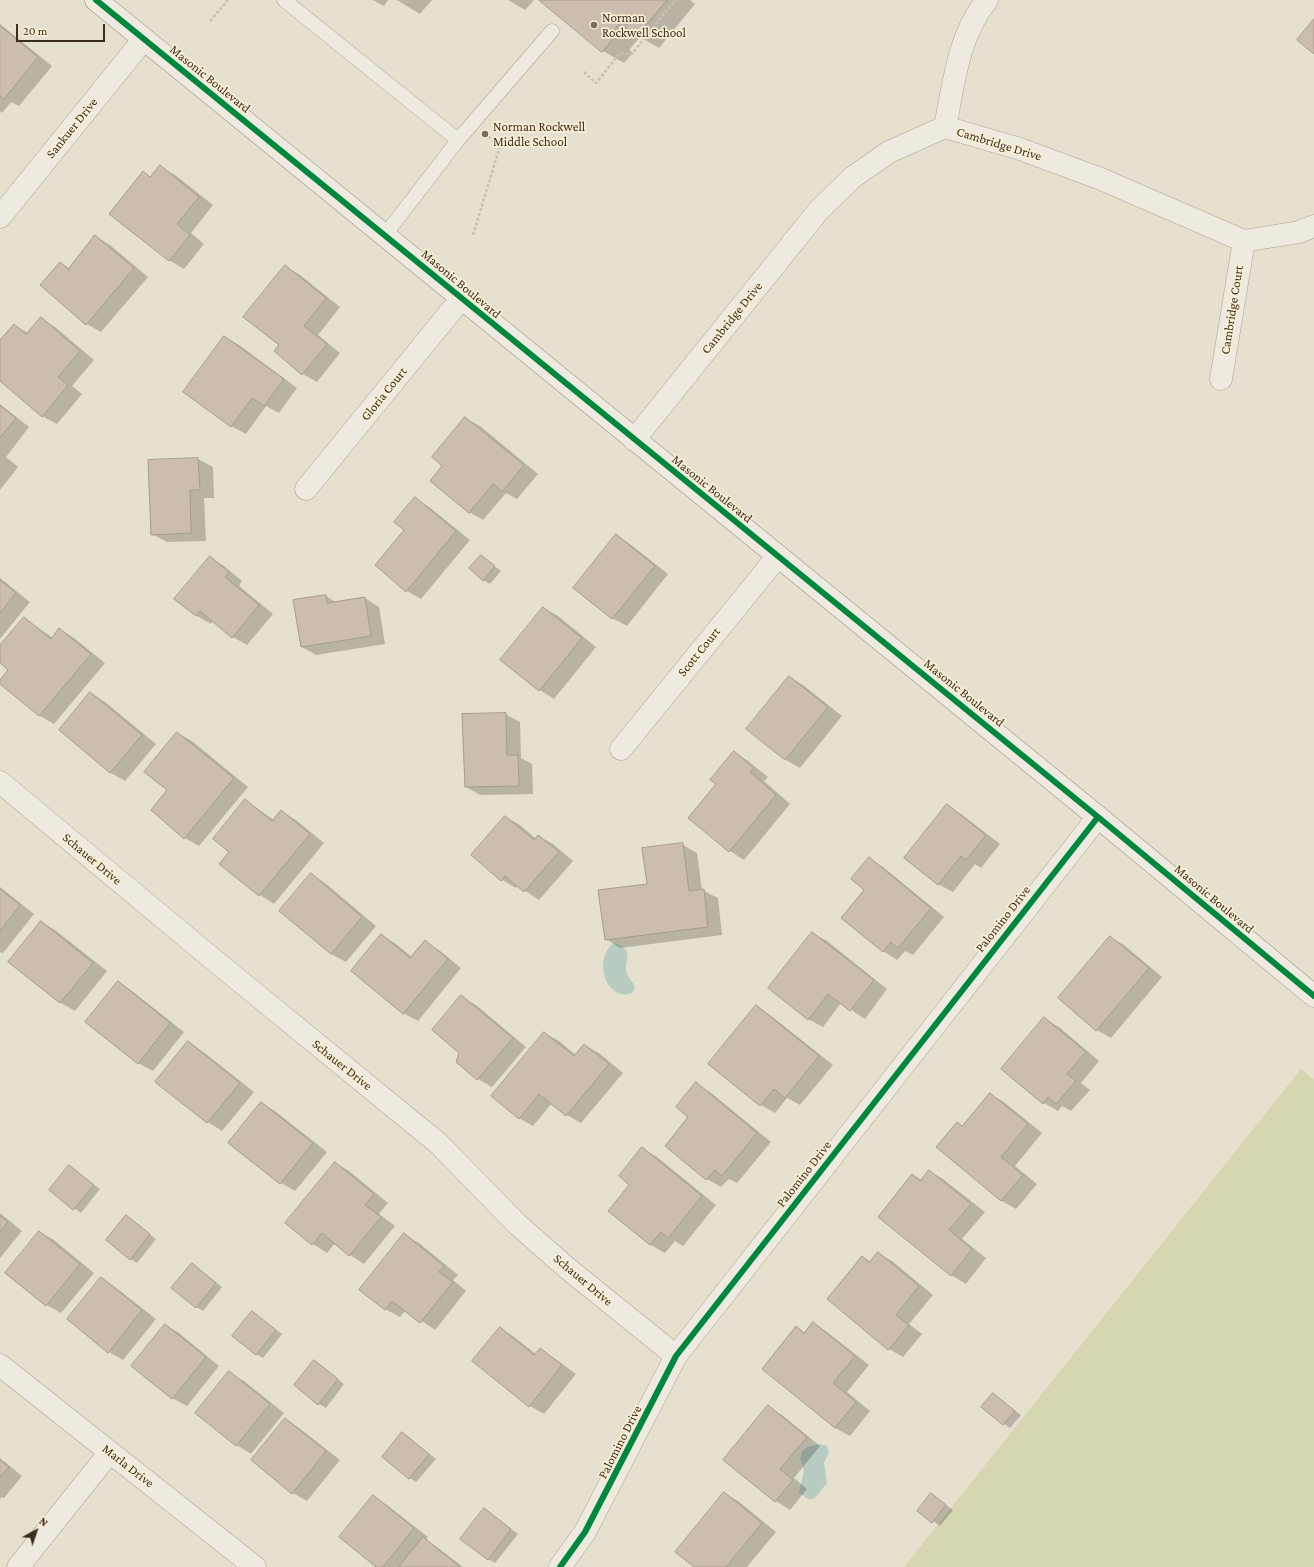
<!DOCTYPE html>
<html>
<head>
<meta charset="utf-8">
<style>
  body { margin:0 }
  #map { position:relative; width:1314px; height:1567px; overflow:hidden; background:#e6e0ce; font-family:"Crimson Pro",serif }
  canvas { display:block }
  .north { position:absolute; left:16px; top:1511px; width:40px; height:40px; -webkit-text-stroke:3px #f8eed4; paint-order:stroke; rotate:40deg; font-size:11px; font-weight:700; line-height:16px; text-align:center; color:#3c2d1e }
  .north::after { content:''; display:block; margin:auto; width:14px; height:18px; background:#3c2d1e; clip-path:polygon(50% 0,100% 100%,50% 72%,0 100%) }
  .scale { position:absolute; left:16px; top:24px; width:89px; height:18px; box-sizing:border-box; border:2px solid #3c2d1e; border-top:0; padding-left:5px; font-size:12px; line-height:14px; white-space:nowrap; color:#3c2d1e; -webkit-text-stroke:3px #f8eed4; paint-order:stroke }
</style>
</head>
<body>
<div id="map">
<canvas width="1314" height="1567"></canvas>
<div class="north">N</div>
<div class="scale">20 m</div>
</div>
<script>
const context = document.querySelector('canvas').getContext('2d');
context.lineJoin = 'round';
function fillPath(path, color) {
  context.fillStyle = color;
  context.fill(path, 'evenodd');
}
function strokePath(path, color, width, dash) {
  context.strokeStyle = color;
  context.lineWidth = width;
  context.lineCap = dash ? 'butt' : 'round';
  context.setLineDash(dash || []);
  context.stroke(path);
}
function label(font, color, halo, rows, align = 'center') {
  context.font = font + ' "Crimson Pro",serif';
  context.lineWidth = 3.5;
  context.setLineDash([]);
  context.textBaseline = 'middle';
  context.strokeStyle = halo;
  context.fillStyle = color;
  for (const [text, x, y, turn = 0] of rows) {
    context.save();
    context.translate(x, y);
    context.rotate((+turn || 0) * Math.PI / 180);
    context.textAlign = isNaN(turn) ? turn : align;
    if (halo) context.strokeText(text, 0, 0);
    context.fillText(text, 0, 0);
    context.restore();
  }
}
const green = new Path2D(`
  M 1301,1069 L 1314,1080 L 1314,1567 L 904,1567 Z`);
const water = new Path2D(`
  M 614,943 C 634,951 626,954 626,969 C 625,974 632,981 635,986 L 632,993 C 606,1003 592,958 614,943 Z
  M 820,1444 L 827,1446 L 829,1452 L 824,1463 L 827,1483 L 814,1499 L 808,1499 L 799,1493 L 804,1470 L 800,1459 L 802,1452 L 807,1447 Z`);
const shadow = new Path2D(`
  M 373,0 L 388,0 L 384,6 Z
  M 397,0 L 432,0 L 420,14 Z
  M 508,0 L 534,0 L 525,10 Z
  M 541,0 L 690,0 L 695,4 L 659,48 L 640,37 L 629,50 L 633,53 L 624,63 L 603,51 Z
  M 0,24 L 52,66 L 19,106 L 11,102 L 2,113 L 0,111 Z
  M 160,167 L 175,175 L 213,205 L 191,233 L 204,244 L 184,269 L 169,260 L 143,173 L 151,177 Z
  M 96,237 L 110,245 L 148,277 L 101,332 L 87,324 L 60,263 L 69,268 Z
  M 285,266 L 300,275 L 340,307 L 318,335 L 340,353 L 317,382 L 303,374 L 280,345 Z
  M 41,318 L 55,327 L 94,360 L 72,386 L 82,394 L 57,424 L 42,416 L 0,380 L 0,342 L 14,325 L 28,333 Z
  M 225,337 L 239,345 L 297,388 L 279,413 L 266,406 L 246,434 L 231,426 Z
  M 0,404 L 29,427 L 6,457 L 18,467 L 0,490 Z
  M 465,418 L 480,426 L 538,474 L 517,499 L 506,493 L 483,520 L 469,512 L 444,466 Z
  M 198,459 L 213,467 L 214,498 L 204,498 L 206,541 L 167,542 L 152,534 L 149,461 Z
  M 415,499 L 429,507 L 470,540 L 421,599 L 407,591 L 405,530 Z
  M 616,536 L 630,544 L 668,574 L 627,626 L 612,618 Z
  M 481,556 L 501,571 L 490,584 L 483,580 Z
  M 210,558 L 224,566 L 242,581 L 239,586 L 273,614 L 247,645 L 233,637 L 213,621 L 211,624 L 197,616 L 176,599 Z
  M 0,578 L 30,602 L 0,639 Z
  M 326,596 L 337,603 L 365,598 L 379,607 L 385,644 L 316,655 L 302,647 L 295,601 Z
  M 543,608 L 558,616 L 596,647 L 554,699 L 540,690 L 502,660 Z
  M 24,618 L 53,638 L 59,629 L 74,638 L 105,663 L 54,724 L 40,716 L 0,683 L 10,670 L 0,662 L 0,647 Z
  M 789,677 L 803,685 L 842,716 L 800,768 L 786,760 L 747,729 Z
  M 91,693 L 105,702 L 156,744 L 125,781 L 111,773 L 60,730 Z
  M 505,714 L 520,722 L 521,758 L 532,764 L 533,794 L 480,795 L 466,787 Z
  M 177,733 L 192,741 L 248,787 L 199,846 L 185,838 L 168,790 Z
  M 734,752 L 748,761 L 768,777 L 764,781 L 790,804 L 744,860 L 730,851 L 689,818 L 717,784 Z
  M 246,801 L 274,820 L 281,811 L 296,820 L 324,843 L 274,904 L 260,895 L 221,863 L 230,852 Z
  M 947,806 L 961,814 L 1000,844 L 981,868 L 975,864 L 953,892 L 938,884 Z
  M 506,817 L 520,825 L 536,839 L 538,836 L 553,844 L 573,861 L 539,900 L 518,886 L 516,888 L 502,880 Z
  M 683,845 L 697,853 L 702,890 L 718,898 L 722,935 L 620,948 L 606,939 L 648,885 Z
  M 869,859 L 883,867 L 944,917 L 913,955 L 905,951 L 897,960 L 883,951 L 865,890 Z
  M 311,874 L 325,883 L 376,926 L 346,962 L 331,954 Z
  M 0,887 L 34,914 L 3,953 L 0,952 Z
  M 41,922 L 55,930 L 107,971 L 75,1011 L 61,1003 L 9,962 Z
  M 812,933 L 827,941 L 887,989 L 865,1019 L 841,1003 L 823,1027 L 808,1019 Z
  M 382,935 L 396,944 L 412,957 L 425,942 L 439,950 L 461,968 L 418,1021 L 403,1013 Z
  M 1110,937 L 1124,945 L 1162,977 L 1111,1038 L 1097,1030 Z
  M 118,982 L 132,991 L 184,1032 L 153,1071 L 138,1063 Z
  M 461,997 L 476,1005 L 526,1047 L 492,1087 L 478,1079 L 457,1062 L 461,1052 Z
  M 756,1006 L 770,1015 L 833,1065 L 800,1105 L 787,1098 L 775,1113 L 761,1105 Z
  M 1044,1019 L 1059,1027 L 1099,1061 L 1081,1083 L 1090,1090 L 1071,1111 L 1062,1106 L 1058,1111 L 1044,1103 Z
  M 544,1033 L 559,1041 L 576,1055 L 584,1045 L 599,1053 L 623,1073 L 581,1123 L 567,1115 L 552,1103 L 533,1126 L 519,1118 Z
  M 188,1042 L 202,1051 L 254,1092 L 222,1131 L 208,1122 L 156,1082 Z
  M 696,1084 L 710,1092 L 771,1142 L 737,1183 L 729,1179 L 721,1187 L 707,1179 L 666,1145 L 690,1117 Z
  M 990,1094 L 1004,1102 L 1042,1133 L 1015,1166 L 1037,1184 L 1016,1209 L 1002,1201 L 937,1147 L 963,1127 Z
  M 261,1103 L 275,1111 L 327,1152 L 295,1191 L 281,1183 L 229,1142 Z
  M 642,1149 L 657,1157 L 716,1205 L 683,1246 L 675,1241 L 665,1253 L 651,1245 L 609,1211 L 630,1185 Z
  M 335,1163 L 349,1171 L 388,1203 L 379,1214 L 395,1226 L 364,1264 L 350,1255 L 335,1243 L 327,1253 L 313,1244 L 286,1222 Z
  M 69,1167 L 100,1189 L 81,1213 L 50,1190 Z
  M 929,1171 L 943,1179 L 985,1212 L 962,1239 L 986,1258 L 966,1284 L 951,1275 L 913,1175 L 922,1180 Z
  M 0,1213 L 22,1231 L 0,1258 Z
  M 126,1216 L 156,1239 L 137,1263 L 130,1259 Z
  M 39,1232 L 54,1240 L 94,1273 L 61,1313 L 47,1305 L 7,1273 Z
  M 404,1235 L 419,1243 L 458,1275 L 453,1280 L 466,1291 L 435,1330 L 406,1310 L 400,1317 L 385,1309 Z
  M 878,1253 L 892,1261 L 933,1295 L 909,1324 L 922,1334 L 903,1357 L 889,1349 L 863,1257 L 871,1262 Z
  M 192,1264 L 222,1287 L 203,1311 L 196,1307 Z
  M 101,1278 L 115,1287 L 156,1319 L 123,1360 L 109,1352 Z
  M 252,1312 L 282,1334 L 263,1358 L 256,1354 Z
  M 813,1323 L 827,1332 L 869,1365 L 847,1392 L 870,1411 L 850,1436 L 835,1428 L 797,1328 L 805,1333 Z
  M 165,1325 L 179,1333 L 219,1366 L 187,1406 L 172,1398 Z
  M 500,1328 L 514,1337 L 536,1354 L 540,1349 L 554,1358 L 576,1374 L 544,1414 L 530,1406 L 474,1361 Z
  M 321,1366 L 344,1384 L 326,1408 L 319,1404 Z
  M 229,1373 L 244,1381 L 284,1413 L 251,1454 L 237,1445 L 196,1413 Z
  M 993,1394 L 1021,1415 L 1010,1428 L 1004,1424 Z
  M 768,1407 L 782,1415 L 820,1446 L 794,1478 L 807,1489 L 790,1510 L 776,1501 L 725,1460 Z
  M 285,1419 L 299,1428 L 340,1460 L 307,1501 L 293,1493 Z
  M 402,1433 L 436,1459 L 416,1482 L 410,1478 Z
  M 0,1458 L 22,1476 L 4,1498 L 2,1497 L 0,1499 Z
  M 724,1493 L 738,1501 L 776,1532 L 747,1567 L 695,1567 Z
  M 932,1494 L 953,1510 L 940,1526 L 918,1510 Z
  M 373,1496 L 387,1505 L 428,1537 L 426,1540 L 437,1547 L 463,1567 L 377,1567 Z
  M 485,1509 L 518,1534 L 495,1563 L 488,1559 Z`);
const building = new Path2D(`
  M 539,0 L 667,0 L 637,36 L 625,27 L 629,23 L 623,19 L 609,37 L 612,40 L 602,52 Z
  M 1314,19 L 1314,54 L 1297,40 Z
  M 0,26 L 38,57 L 4,99 L 0,96 Z
  M 160,165 L 199,197 L 177,224 L 190,235 L 169,261 L 109,214 L 143,171 L 150,177 Z
  M 95,235 L 134,268 L 86,325 L 40,285 L 60,262 L 68,269 Z
  M 285,265 L 326,298 L 304,326 L 327,344 L 302,375 L 274,351 L 279,345 L 243,317 Z
  M 41,317 L 80,351 L 58,377 L 68,385 L 42,417 L 0,381 L 0,340 L 14,324 L 26,334 Z
  M 224,336 L 284,379 L 264,406 L 252,398 L 231,427 L 183,392 Z
  M 0,406 L 16,418 L 0,438 Z
  M 465,417 L 524,465 L 502,492 L 493,484 L 469,513 L 430,481 L 442,466 L 432,457 Z
  M 198,458 L 200,490 L 190,490 L 191,533 L 151,535 L 148,460 Z
  M 415,497 L 456,531 L 406,592 L 375,565 L 404,530 L 394,522 Z
  M 616,534 L 655,566 L 612,619 L 573,588 Z
  M 481,555 L 495,566 L 483,581 L 469,568 Z
  M 210,556 L 229,572 L 225,577 L 259,605 L 232,638 L 200,611 L 196,616 L 174,599 Z
  M 0,580 L 16,593 L 0,613 Z
  M 326,595 L 327,603 L 365,597 L 371,636 L 301,647 L 293,600 Z
  M 543,607 L 582,638 L 539,691 L 500,660 Z
  M 24,617 L 51,639 L 59,628 L 91,654 L 39,716 L 0,684 L 0,680 L 8,670 L 0,663 L 0,645 Z
  M 789,676 L 828,707 L 785,760 L 746,729 Z
  M 90,692 L 142,735 L 110,773 L 59,730 Z
  M 506,713 L 507,755 L 518,755 L 519,786 L 465,787 L 462,714 Z
  M 177,732 L 234,778 L 184,839 L 151,810 L 167,790 L 144,772 Z
  M 734,751 L 754,768 L 750,772 L 776,795 L 729,852 L 688,818 L 716,784 L 710,780 Z
  M 245,799 L 272,821 L 281,810 L 310,834 L 259,896 L 219,864 L 229,852 L 213,839 Z
  M 947,804 L 986,835 L 966,860 L 961,856 L 938,885 L 904,858 Z
  M 505,816 L 534,840 L 538,835 L 559,852 L 524,892 L 505,876 L 501,881 L 471,855 Z
  M 683,843 L 689,891 L 704,889 L 708,927 L 605,940 L 598,890 L 647,884 L 642,848 Z
  M 869,857 L 931,908 L 898,948 L 891,942 L 883,952 L 841,918 L 864,890 L 851,879 Z
  M 311,873 L 362,917 L 331,954 L 279,911 Z
  M 0,889 L 20,905 L 0,931 Z
  M 41,921 L 93,963 L 60,1003 L 8,962 Z
  M 812,932 L 874,980 L 850,1011 L 828,994 L 808,1020 L 768,988 Z
  M 381,934 L 410,958 L 425,940 L 448,959 L 403,1014 L 351,971 Z
  M 1110,936 L 1149,968 L 1096,1031 L 1058,998 Z
  M 118,981 L 170,1023 L 138,1064 L 85,1022 Z
  M 461,995 L 513,1038 L 477,1080 L 456,1062 L 459,1053 L 432,1030 Z
  M 756,1005 L 819,1056 L 785,1098 L 774,1089 L 760,1106 L 708,1064 Z
  M 1044,1017 L 1086,1052 L 1067,1074 L 1076,1081 L 1056,1104 L 1048,1097 L 1043,1104 L 1001,1069 Z
  M 544,1032 L 574,1056 L 584,1044 L 609,1064 L 566,1116 L 539,1094 L 519,1119 L 491,1096 Z
  M 188,1041 L 240,1083 L 207,1123 L 155,1082 Z
  M 696,1082 L 757,1133 L 722,1176 L 715,1170 L 706,1180 L 665,1146 L 688,1117 L 676,1107 Z
  M 990,1093 L 1028,1124 L 1001,1157 L 1023,1175 L 1001,1201 L 936,1147 L 957,1122 L 962,1126 Z
  M 261,1102 L 313,1143 L 280,1184 L 228,1143 Z
  M 642,1147 L 702,1196 L 668,1238 L 661,1232 L 650,1245 L 608,1211 L 629,1185 L 619,1176 Z
  M 335,1162 L 374,1194 L 365,1205 L 381,1217 L 349,1256 L 322,1233 L 312,1245 L 285,1223 Z
  M 69,1165 L 94,1185 L 73,1210 L 49,1190 Z
  M 929,1170 L 971,1204 L 949,1230 L 972,1249 L 951,1276 L 878,1217 L 912,1174 L 920,1181 Z
  M 126,1215 L 150,1234 L 130,1260 L 106,1240 Z
  M 0,1216 L 8,1222 L 0,1232 Z
  M 39,1231 L 80,1264 L 46,1306 L 5,1273 Z
  M 404,1233 L 444,1266 L 439,1272 L 453,1282 L 420,1323 L 392,1301 L 385,1310 L 359,1290 Z
  M 878,1252 L 919,1286 L 896,1315 L 909,1325 L 888,1350 L 827,1299 L 862,1256 L 869,1262 Z
  M 192,1263 L 216,1283 L 196,1308 L 171,1288 Z
  M 101,1277 L 142,1310 L 108,1353 L 67,1319 Z
  M 252,1311 L 276,1330 L 256,1355 L 232,1336 Z
  M 813,1322 L 855,1356 L 833,1383 L 856,1402 L 835,1428 L 762,1369 L 796,1326 L 804,1333 Z
  M 165,1324 L 206,1357 L 172,1399 L 131,1366 Z
  M 500,1327 L 534,1355 L 540,1348 L 562,1365 L 529,1407 L 472,1361 Z
  M 314,1360 L 338,1379 L 318,1405 L 294,1385 Z
  M 229,1371 L 270,1404 L 236,1446 L 195,1413 Z
  M 993,1393 L 1015,1411 L 1003,1425 L 981,1407 Z
  M 768,1405 L 807,1437 L 780,1469 L 793,1480 L 775,1502 L 723,1460 Z
  M 285,1418 L 326,1451 L 292,1494 L 251,1460 Z
  M 402,1432 L 429,1454 L 409,1479 L 382,1457 Z
  M 0,1460 L 9,1467 L 0,1477 Z
  M 724,1492 L 762,1523 L 726,1567 L 694,1567 L 675,1552 Z
  M 931,1493 L 946,1505 L 932,1523 L 917,1511 Z
  M 373,1495 L 414,1528 L 383,1567 L 376,1567 L 339,1537 Z
  M 484,1508 L 511,1529 L 488,1560 L 460,1539 Z
  M 423,1537 L 460,1567 L 399,1567 Z`);
const path = new Path2D(`
  M 210,21 L 228,0
  M 584,72 L 596,83 L 620,53 L 632,54 L 675,0
  M 473,235 L 500,146 L 489,137`);
const lane = new Path2D(`
  M 284,0 L 458,140 L 385,235
  M 458,140 L 552,31`);
const street = new Path2D(`
  M 945,127 C 954,83 958,36 987,0
  M 0,217 L 144,39
  M 1221,379 L 1244,241
  M 634,440 L 819,210 L 853,177 L 889,152 L 945,127 L 1020,149 L 1101,179 L 1244,241 L 1299,232 L 1314,226
  M 306,489 L 461,299
  M 621,749 L 778,556
  M 0,782 L 214,960 L 439,1144 L 517,1224 L 567,1268 L 676,1356
  M 0,1365 L 255,1567
  M 18,1567 L 110,1452
  M 560,1567 L 585,1532 L 676,1356 L 1098,817`);
const secondary = new Path2D(`
  M 96,0 L 1098,817 L 1314,996`);
const cycleway = new Path2D(`
  M 96,0 L 1098,817 L 1314,996
  M 560,1567 L 585,1532 L 676,1356 L 1098,817`);
const markers = [
  [594,25,4,"#786c5c"],
  [485,134,4,"#786c5c"]
];
const poiNames = [
  ["Norman",602,18],
  ["Rockwell School",602,33],
  ["Norman Rockwell",493,127],
  ["Middle School",493,142]
];
const streetNames = [
  ["Masonic Boulevard",210,79,39],
  ["Sankuer Drive",72,128,-51],
  ["Cambridge Drive",999,144,17],
  ["Masonic Boulevard",461,284,40],
  ["Cambridge Court",1232,310,-81],
  ["Cambridge Drive",732,318,-51],
  ["Gloria Court",384,394,-51],
  ["Masonic Boulevard",712,489,39],
  ["Scott Court",699,652,-51],
  ["Masonic Boulevard",964,693,39],
  ["Schauer Drive",92,859,40],
  ["Masonic Boulevard",1214,899,40],
  ["Palomino Drive",1003,919,-52],
  ["Schauer Drive",342,1065,39],
  ["Palomino Drive",804,1174,-52],
  ["Schauer Drive",583,1280,40],
  ["Palomino Drive",620,1442,-63],
  ["Marla Drive",128,1466,38]
];
fillPath(green, '#d6d7b0');
fillPath(water, '#b9ccc1');
fillPath(shadow, '#0003');
fillPath(building, '#cbbeaf');
strokePath(building, '#a79b8d', 1);
strokePath(lane, '#aca597', 15);
strokePath(street, '#aca597', 23);
strokePath(secondary, '#9b9487', 23);
strokePath(path, '#c7c1b7', 2.5, [3, 2]);
strokePath(lane, '#eeeae0', 14);
strokePath(street, '#eeeae0', 22);
strokePath(secondary, '#eeeae0', 22);
strokePath(cycleway, '#00873e', 6);
for (const [x, y, r, color] of markers) {
  const dot = new Path2D();
  dot.arc(x, y, r, 0, 2 * Math.PI);
  context.fillStyle = color;
  context.fill(dot);
  strokePath(dot, '#f8eed4', 1.5);
}
label('13px', '#3c2d1e', '#f8eed4', poiNames, 'left');
label('13px', '#3c2d1e', '#f8eed4', streetNames);
</script>
</body>
</html>
